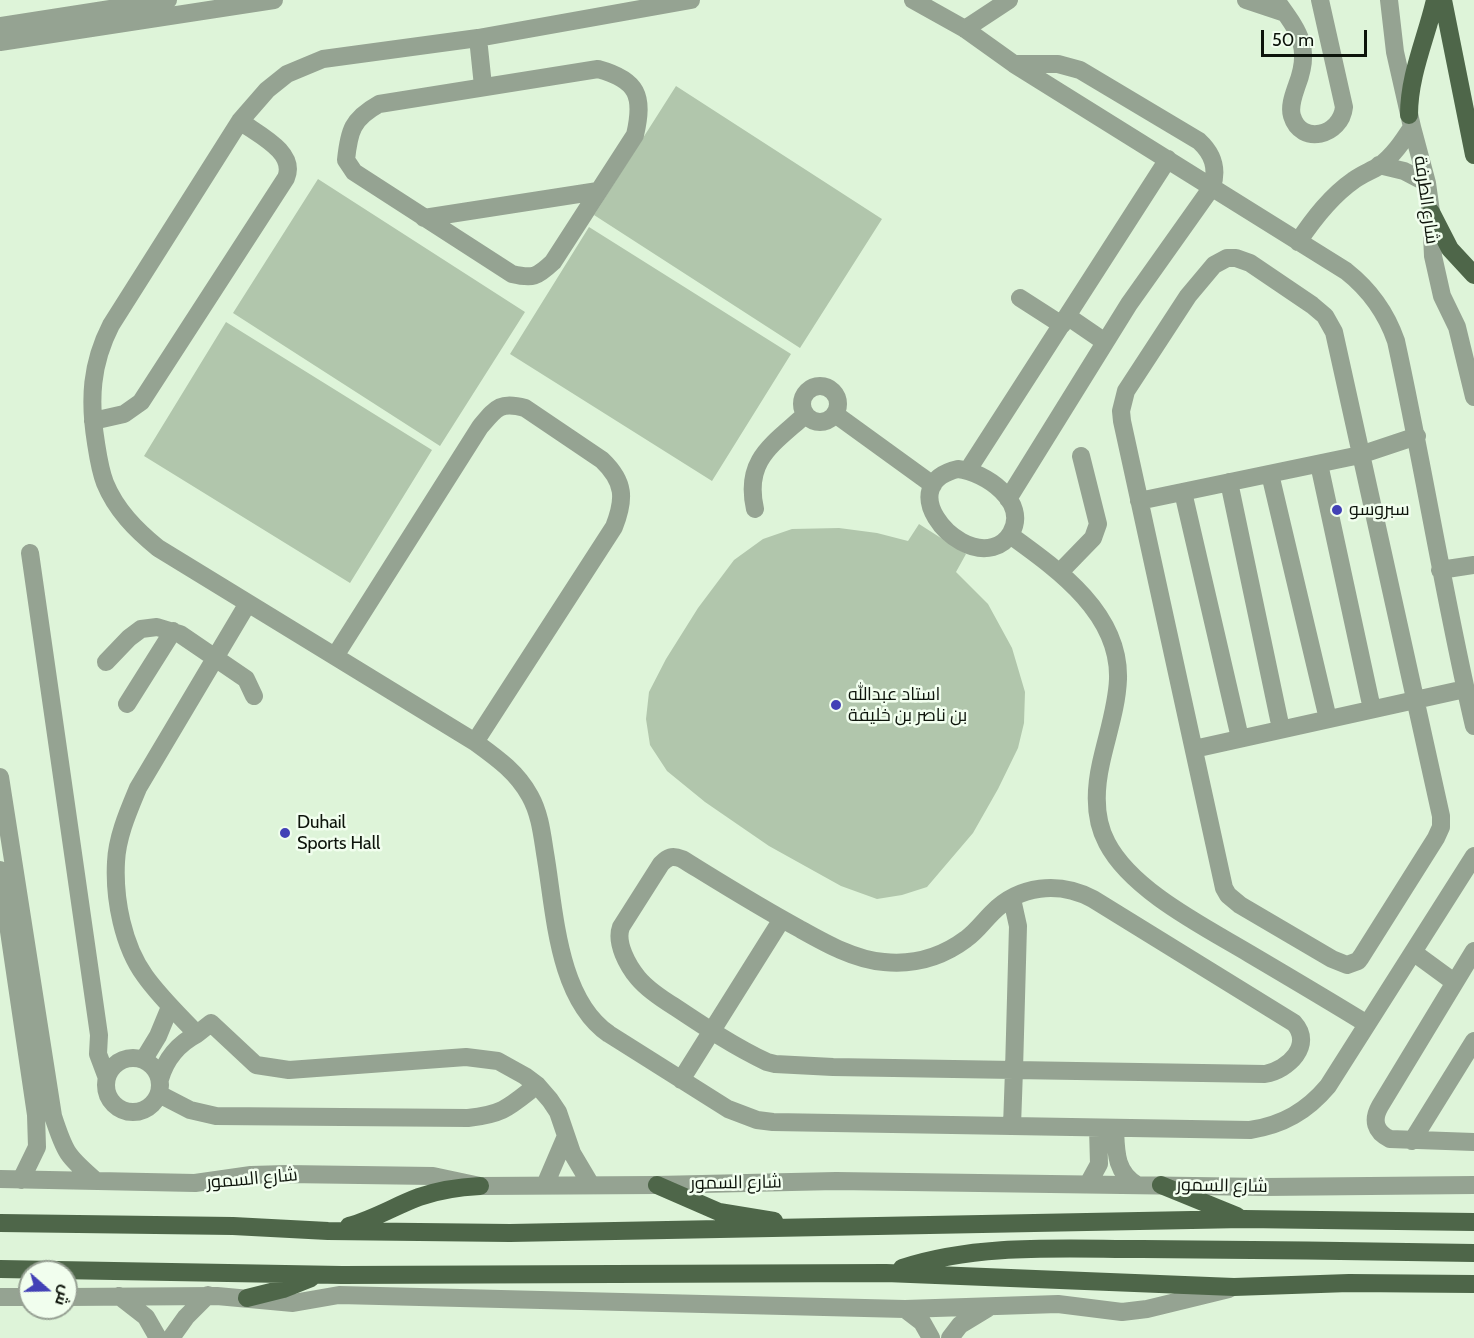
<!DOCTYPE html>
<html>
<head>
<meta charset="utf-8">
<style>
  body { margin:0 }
  #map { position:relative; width:1474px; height:1338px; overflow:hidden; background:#def4d9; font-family:Cabin,Cairo,sans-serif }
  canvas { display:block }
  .north { position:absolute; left:18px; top:1260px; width:60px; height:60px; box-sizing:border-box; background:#f1feee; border:2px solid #96a093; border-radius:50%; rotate:110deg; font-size:16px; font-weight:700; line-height:24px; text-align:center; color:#0d140b }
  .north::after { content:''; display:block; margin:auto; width:21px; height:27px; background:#4241b6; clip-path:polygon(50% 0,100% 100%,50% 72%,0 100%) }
  .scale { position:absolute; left:1261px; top:30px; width:106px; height:27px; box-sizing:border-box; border:3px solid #0d140b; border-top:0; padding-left:8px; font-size:18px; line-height:21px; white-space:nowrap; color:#0d140b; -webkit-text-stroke:4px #f1feee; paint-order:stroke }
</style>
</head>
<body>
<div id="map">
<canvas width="1474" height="1338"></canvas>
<div class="north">ش</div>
<div class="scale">50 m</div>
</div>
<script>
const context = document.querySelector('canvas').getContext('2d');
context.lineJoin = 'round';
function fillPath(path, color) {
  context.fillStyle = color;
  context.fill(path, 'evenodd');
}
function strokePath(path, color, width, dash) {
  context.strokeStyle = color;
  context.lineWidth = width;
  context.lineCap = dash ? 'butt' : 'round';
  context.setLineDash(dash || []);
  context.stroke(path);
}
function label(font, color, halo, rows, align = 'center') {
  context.font = font + ' Cabin,Cairo,sans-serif';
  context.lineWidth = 5;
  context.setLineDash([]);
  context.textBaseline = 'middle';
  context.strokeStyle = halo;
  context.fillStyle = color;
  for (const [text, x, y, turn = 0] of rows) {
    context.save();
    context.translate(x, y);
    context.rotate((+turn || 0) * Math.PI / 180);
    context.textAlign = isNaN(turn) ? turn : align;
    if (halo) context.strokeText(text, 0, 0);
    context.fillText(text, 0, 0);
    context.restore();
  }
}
const green = new Path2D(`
  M 676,86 L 882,219 L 800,348 L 594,215 Z
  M 318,179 L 525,312 L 440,446 L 233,313 Z
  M 589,227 L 791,354 L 712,481 L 510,354 Z
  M 226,322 L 432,450 L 350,583 L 144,456 Z
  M 919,524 L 966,554 L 956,572 L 988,604 L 1012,648 L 1025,692 L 1024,723 L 1018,748 L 998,789 L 973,833 L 927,887 L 902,895 L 877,899 L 841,886 L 769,846 L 705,802 L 667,771 L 650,745 L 646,719 L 649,692 L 666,659 L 698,608 L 734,560 L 763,539 L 792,529 L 839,528 L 877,533 L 908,541 Z`);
const minor = new Path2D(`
  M 691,0 L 478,38 L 323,59 L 287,74 L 267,90 L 240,121 L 111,325 C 91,364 89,400 96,443 C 98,456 100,470 105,483 C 116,510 136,530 158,548 L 475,742 C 497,758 517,772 530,796 C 540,814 542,834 545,853 C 555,911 557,998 609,1034 L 728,1109 L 757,1120 L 773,1122 L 1250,1130 C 1283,1125 1307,1111 1328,1086 L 1474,856
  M 913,0 L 965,29 L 1014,64 L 1346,271 C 1370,290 1386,312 1396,341 C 1424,469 1444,598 1474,726
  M 1246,0 L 1285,13
  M 1276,0 C 1298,31 1312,46 1297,85 C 1294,94 1289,106 1292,116 C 1301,146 1341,136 1344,107 L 1320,0
  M 1389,0 L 1395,52 L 1412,127 L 1427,183 L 1431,212 L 1433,256 L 1442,296 L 1457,327 L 1474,397
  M 0,26 L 168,0
  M 965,29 L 1009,0
  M 478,38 L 483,86
  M 0,42 L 274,0
  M 598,69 C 638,80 644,96 635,135 L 553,262 C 537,277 533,279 512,274 L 354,172 L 346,160 C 349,131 352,119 379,104 Z
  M 1379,165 L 1404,171 L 1427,183
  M 424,218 L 598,191
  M 1298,242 C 1314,218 1331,196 1354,180 C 1362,174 1371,171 1379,166 C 1393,156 1403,141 1412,127
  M 1227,258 L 1236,258 L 1250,263 L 1312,305 L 1325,316 L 1334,332 L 1441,816 L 1441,827 L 1436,838 L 1361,957 L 1358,961 L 1347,965 L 1332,959 L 1240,905 L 1228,895 L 1224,888 L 1122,421 L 1121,411 L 1126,391 L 1188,296 L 1214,265 Z
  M 1020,298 L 1062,325
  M 1067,316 L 1105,342
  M802 404a18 18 0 1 1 36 0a18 18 0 1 1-36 0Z
  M 835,414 L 933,485
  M 93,421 L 124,414 L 141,402 L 286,178 C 297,152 257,134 240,121
  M 1319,464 L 1372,709
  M 958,469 C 985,472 1029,502 1011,533 C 1007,540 1001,545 993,547 C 952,558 894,484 958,469 Z
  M 968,470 L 1168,159
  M 1270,474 L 1328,719
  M 1229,482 L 1281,729
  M 1183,492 L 1240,738
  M 1008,499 L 1129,304 L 1212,187 C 1218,168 1213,154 1199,141 L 1080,70 L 1058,64 L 1014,64
  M 1139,501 L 1360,455 L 1417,436
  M 755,509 C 744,460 772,445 805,415
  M 1010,535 C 1057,569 1120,613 1118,679 C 1117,707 1107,735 1101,763 C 1095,790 1094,819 1107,843 C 1132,891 1205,927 1250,954 C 1289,977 1328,1000 1367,1024
  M 30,553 L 99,1035 L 98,1054 L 107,1078
  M 1440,570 L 1474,565
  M 1060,572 L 1093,538 L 1098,524 L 1081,456
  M 248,603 L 138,788 C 128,812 117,837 116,862 C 114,899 123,946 145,976 C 160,997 179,1015 197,1034 L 211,1023 L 256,1065 L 289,1070 L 466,1057 L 498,1061 L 525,1076 L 537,1085 L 550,1100 L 558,1112 L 572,1153 L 591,1185
  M 335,656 L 480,427 C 496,408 500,401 525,408 L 602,460 C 625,482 625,499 614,527 L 475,742
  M 106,662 L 129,638 L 141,629 L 157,627 L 180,634 L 246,679 L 254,696
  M 127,704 L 173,631
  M 1194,749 L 1465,689
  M 0,777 L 53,1116 C 65,1153 67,1156 96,1181
  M 0,870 L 36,1115 L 37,1147 L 21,1180
  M 1474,951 L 1380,1106 C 1372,1120 1375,1132 1390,1139 L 1474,1142
  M 1413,952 L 1454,982
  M106 1085a27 27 0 1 1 54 0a27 27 0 1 1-54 0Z
  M 144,1059 L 158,1036 L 170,1007
  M 160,1079 C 166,1058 178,1044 197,1034
  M 681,1080 L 782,919
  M 159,1094 L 190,1110 L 216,1116 L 468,1118 C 504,1114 509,1107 537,1085
  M 1012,1126 L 1014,1070 L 1265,1074 C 1288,1070 1314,1045 1294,1023 L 1093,899 C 1059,881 1019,885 992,913 C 983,922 976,932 966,939 C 942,957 914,965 884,962 C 855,960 825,943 800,929 C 759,907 721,883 682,859 C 672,855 668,857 661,864 L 621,927 C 615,943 628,966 638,978 C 648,990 662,999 675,1007 C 705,1027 735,1047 767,1062 L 775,1064 L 833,1067 L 1014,1070 L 1018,926 L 1012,899
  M 1115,1128 C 1116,1151 1115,1172 1137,1185
  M 1412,1141 L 1474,1041
  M 0,1179 L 195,1183 L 251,1175 L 286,1174 L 433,1176 L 480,1186 L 657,1185 L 836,1181 L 1265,1187 L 1474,1185
  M 1088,1184 L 1099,1164 L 1098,1128
  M 545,1185 L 566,1136
  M 119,1296 L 146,1317 L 158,1338
  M 0,1297 L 30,1297
  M 66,1297 L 217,1296 L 293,1303 L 339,1295 L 905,1309 L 1058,1304 L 1122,1312 L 1147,1309 L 1229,1289
  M 905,1309 L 922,1322 L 931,1338
  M 171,1338 L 186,1317 L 208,1295
  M 950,1338 L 960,1325 L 988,1308`);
const major = new Path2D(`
  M 1443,0 L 1474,155
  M 1409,115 C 1409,75 1426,39 1435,0
  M 1431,212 L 1450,249 L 1474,275
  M 657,1185 L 719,1212 L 774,1221
  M 1161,1185 L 1237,1216
  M 0,1223 L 233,1226 L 328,1231 L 510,1233 L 1244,1219 L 1474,1222
  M 349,1226 C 374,1219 395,1206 419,1197 C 439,1190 460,1187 480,1186
  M 902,1268 C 978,1243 1063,1249 1142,1249 C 1253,1250 1363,1251 1474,1253
  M 0,1269 L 342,1275 L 886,1273 L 1234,1287 L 1349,1283 L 1474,1284
  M 247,1298 L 283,1289 L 311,1278`);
const markers = [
  [1337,510,6,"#4241b6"],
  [836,705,6,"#4241b6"],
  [285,833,6,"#4241b6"]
];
const streetNames = [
  ["شارع الطرفة",1426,200,82],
  ["شارع السمور",252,1179,-5],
  ["شارع السمور",736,1183,-1],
  ["شارع السمور",1222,1186,1]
];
const poiNames = [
  ["سبروسو",1349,510],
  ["استاد عبدالله",848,695],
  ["بن ناصر بن خليفة",848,716],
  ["Duhail",297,823],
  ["Sports Hall",297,844]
];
fillPath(green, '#b1c6ac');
strokePath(minor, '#95a392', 18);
strokePath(major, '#4e6649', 18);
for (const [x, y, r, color] of markers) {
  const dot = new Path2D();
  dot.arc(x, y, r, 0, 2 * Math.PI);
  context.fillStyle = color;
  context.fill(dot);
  strokePath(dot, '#f1feee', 2);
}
label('18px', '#0d140b', '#f1feee', streetNames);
label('18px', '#0d140b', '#f1feee', poiNames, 'left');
</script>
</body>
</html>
